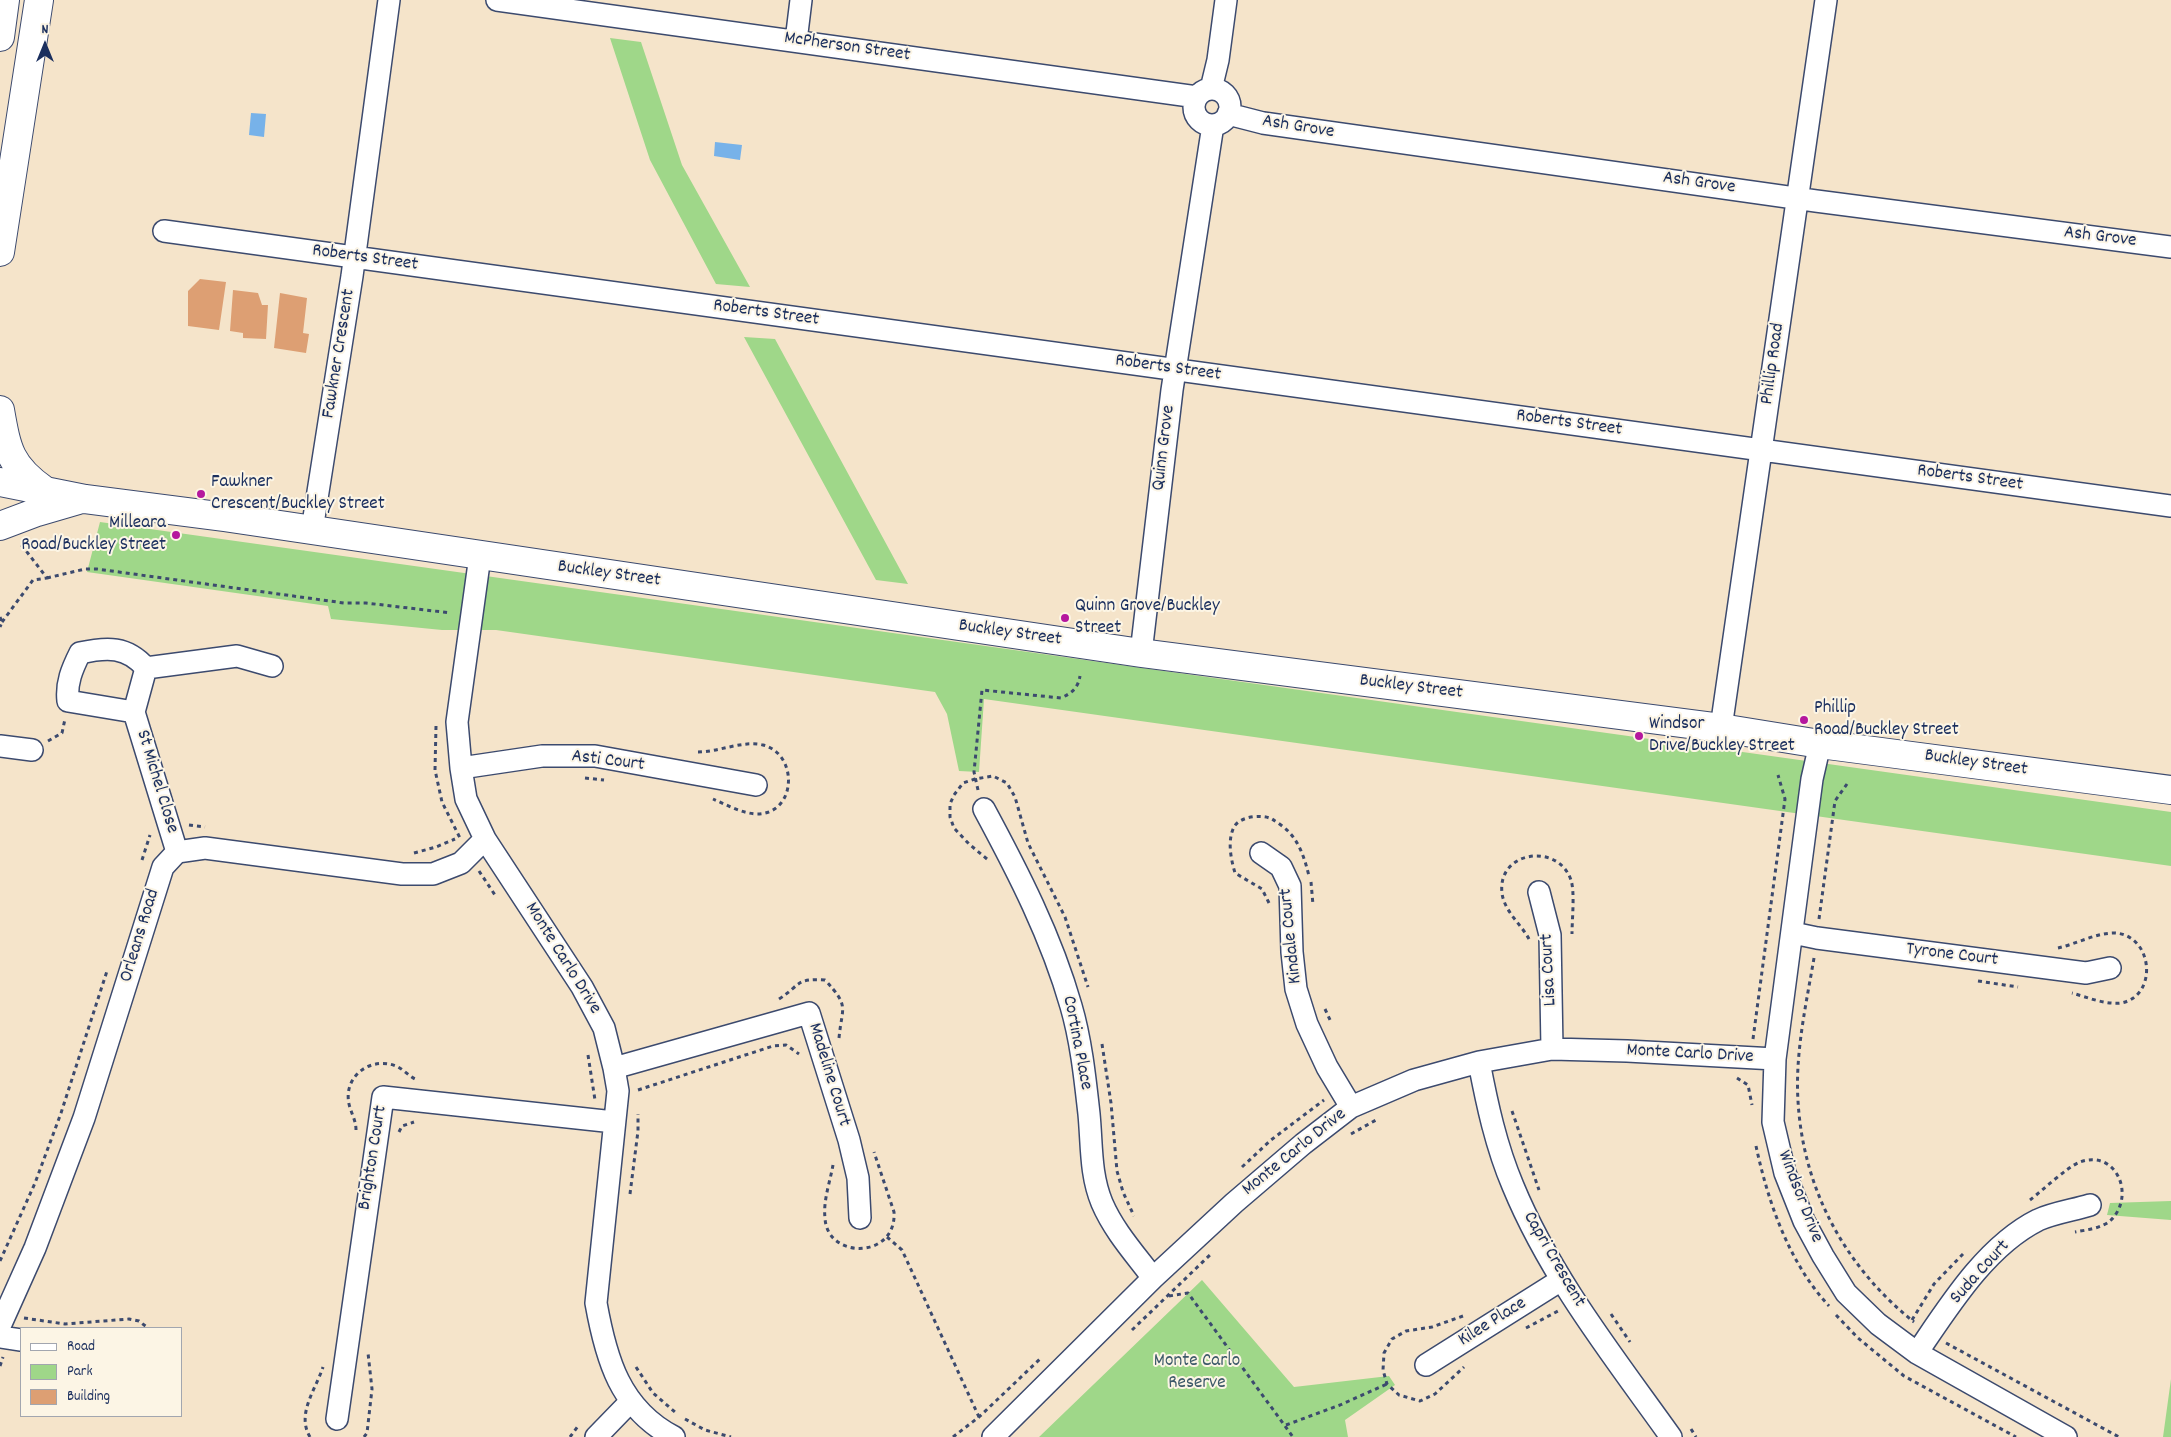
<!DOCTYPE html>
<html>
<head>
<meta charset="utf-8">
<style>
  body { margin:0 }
  #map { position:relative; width:2171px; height:1437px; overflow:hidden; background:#f5e4ca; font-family:Dekko,sans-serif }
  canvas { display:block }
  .legend { position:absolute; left:20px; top:1327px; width:162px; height:90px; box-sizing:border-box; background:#fcf5e5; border:1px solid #a2a6af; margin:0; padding:6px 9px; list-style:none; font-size:15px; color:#1b2f5e }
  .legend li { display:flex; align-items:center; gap:10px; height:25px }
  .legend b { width:25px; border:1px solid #a2a6af }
  .north { position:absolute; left:20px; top:20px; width:50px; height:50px; -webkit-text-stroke:4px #fcf5e5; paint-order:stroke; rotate:0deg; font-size:14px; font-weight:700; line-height:20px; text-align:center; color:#1b2f5e }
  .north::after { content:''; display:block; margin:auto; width:18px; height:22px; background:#1b2f5e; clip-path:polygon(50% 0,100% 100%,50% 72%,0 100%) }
</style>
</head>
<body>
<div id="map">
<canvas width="2171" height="1437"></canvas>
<ul class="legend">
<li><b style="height:6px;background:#fff"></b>Road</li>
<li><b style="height:14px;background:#9fd789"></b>Park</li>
<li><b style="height:14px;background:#dd9f73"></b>Building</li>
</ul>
<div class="north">N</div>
</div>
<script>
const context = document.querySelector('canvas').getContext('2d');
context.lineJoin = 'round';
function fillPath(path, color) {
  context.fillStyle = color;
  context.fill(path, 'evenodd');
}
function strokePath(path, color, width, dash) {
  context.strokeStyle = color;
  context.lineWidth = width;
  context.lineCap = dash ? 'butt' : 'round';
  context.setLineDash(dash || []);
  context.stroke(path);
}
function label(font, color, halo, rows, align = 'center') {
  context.font = font + ' Dekko,sans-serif';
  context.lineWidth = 4;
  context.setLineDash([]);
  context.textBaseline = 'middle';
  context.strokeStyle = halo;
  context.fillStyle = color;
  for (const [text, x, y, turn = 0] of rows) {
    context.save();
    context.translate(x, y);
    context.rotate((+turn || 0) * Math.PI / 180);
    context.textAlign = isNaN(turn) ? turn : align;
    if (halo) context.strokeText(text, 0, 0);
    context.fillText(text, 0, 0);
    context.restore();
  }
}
const green = new Path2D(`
  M 610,38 L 641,42 L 682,165 L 750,287 L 716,284 L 650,160 Z
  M 744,337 L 775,339 L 908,584 L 876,580 Z
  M 100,522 L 2171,812 L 2171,866 L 984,699 L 979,772 L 959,771 L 947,714 L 935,692 L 496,630 L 442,630 L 331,619 L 328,606 L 87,572 Z
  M 2171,1201 L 2171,1220 L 2107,1215 L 2110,1203 Z
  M 1202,1280 L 1294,1387 L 1389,1376 L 1395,1385 L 1345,1420 L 1348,1437 L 1039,1437 Z
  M 2171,1379 L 2171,1437 L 2163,1437 Z`);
const water = new Path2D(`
  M 251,113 L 266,114 L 264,137 L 249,135 Z
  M 715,142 L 742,145 L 740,160 L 714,156 Z`);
const building = new Path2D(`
  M 200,279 L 226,282 L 219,330 L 188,326 L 188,291 Z
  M 233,290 L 258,293 L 262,305 L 268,305 L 266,339 L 243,338 L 243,333 L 230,331 Z
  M 280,293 L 307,298 L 303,333 L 309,334 L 306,353 L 274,348 Z`);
const path = new Path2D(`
  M 47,578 L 85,569 L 97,569 L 344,603 L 366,603 L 451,613
  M 0,617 L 2,622 L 0,627
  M 2,622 L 33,580 L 47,578 L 20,543
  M 436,726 L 435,770 L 442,802 L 460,838
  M 48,741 L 62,733 L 65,719
  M 698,752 C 719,752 743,740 763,745 C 799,754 797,815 756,814 C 741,813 727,805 713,799
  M 585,778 L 604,780
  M 978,790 L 974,772 L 982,690 L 1061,698 C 1072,693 1078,688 1080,676
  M 189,825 L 205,827
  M 414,853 L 436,847 L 455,839
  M 987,859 L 969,844 L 954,828 L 950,817 L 950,804 L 954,795 L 963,783 L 975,779 L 993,776 L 1007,783 L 1015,797 L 1028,843 L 1065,917 L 1088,987
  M 142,860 L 150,835
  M 479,871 L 495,895
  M 1311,882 L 1313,905
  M 1269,903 L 1262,889 L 1235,873 C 1231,859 1227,841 1234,827 C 1240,816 1262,814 1272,819 C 1277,822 1284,827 1288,831 C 1300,843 1305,860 1309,876
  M 1819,919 L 1835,801 L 1847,784
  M 1529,939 C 1521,924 1504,911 1502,893 C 1497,851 1558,842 1571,880 C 1575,893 1572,919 1572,934
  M 2058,948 C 2076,944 2096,933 2114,933 C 2153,934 2159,996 2121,1003 C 2106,1005 2086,997 2072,993
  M 1814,958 C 1806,1005 1795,1053 1798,1101 C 1803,1189 1845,1267 1914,1322
  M 1978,981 L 2018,987
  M 779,999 C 801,985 795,978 825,980 C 850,1007 842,1006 839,1038
  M 1325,1009 L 1331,1022
  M 1753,1039 L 1785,799 L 1778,775
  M 1102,1044 L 1111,1103 L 1117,1171 L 1123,1192 L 1134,1216
  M 588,1055 L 595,1100
  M 1737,1078 L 1748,1085 L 1752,1105
  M 638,1090 L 773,1046 L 786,1045 L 799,1054
  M 1512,1111 L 1539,1190
  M 356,1130 C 356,1120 351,1113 349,1104 C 343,1076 371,1056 396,1066 C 403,1069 409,1076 415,1079
  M 399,1132 L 402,1126 L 414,1122
  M 1351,1134 L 1376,1120
  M 1756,1146 C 1768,1202 1789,1263 1829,1306
  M 833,1165 C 830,1182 823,1201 825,1218 C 827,1260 897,1259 894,1212 L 874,1152
  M 1242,1167 L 1271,1140 L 1324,1100
  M 630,1194 L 638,1131 L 638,1114
  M 2030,1200 C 2043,1190 2067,1167 2080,1162 C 2116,1149 2136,1195 2111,1220 C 2103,1228 2086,1230 2075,1232
  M 887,1237 L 902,1250 L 979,1417
  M 0,1261 L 35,1183 L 61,1113 L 107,971
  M 1169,1296 L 1188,1293 L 1293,1437
  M 1611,1314 L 1630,1342
  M 1836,1315 L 1858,1338 L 1904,1376 L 2016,1437
  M 1463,1316 L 1432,1327 L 1406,1331 L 1392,1339 L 1384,1353 L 1383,1370 L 1387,1384 L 1399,1395 L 1420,1401 L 1435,1394 L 1464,1367
  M 24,1318 L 65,1324 L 129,1319 L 139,1321 L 148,1328
  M 1912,1320 L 1934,1284 L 1963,1254
  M 1526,1328 L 1558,1311
  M 1132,1330 L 1212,1253
  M 1946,1343 L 2119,1437
  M 0,1366 L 3,1357
  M 636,1367 L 653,1393 L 676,1413
  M 685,1419 L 705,1430 L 731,1437
  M 1286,1425 L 1340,1405 L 1387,1384
  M 1691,1429 L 1696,1437
  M 310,1437 C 296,1414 316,1389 323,1367
  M 364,1437 L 367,1433 L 372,1389 L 368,1353
  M 570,1437 L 578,1426
  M 953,1437 L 979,1417 L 1040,1359`);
const minor = new Path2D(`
  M 497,0 L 1197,97
  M 796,41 L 801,0
  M 1211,89 L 1218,60 L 1226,0
  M1194 107a18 18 0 1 1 36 0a18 18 0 1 1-36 0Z
  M 1228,114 L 1263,123 L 1816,201 L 2171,247
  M 164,231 L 2171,506
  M 312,530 L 352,276 L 389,0
  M 480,556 L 457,722 L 461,768 L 466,799 L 485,839 L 582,987 L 604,1028 L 614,1068 L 618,1091 L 596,1303 C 606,1359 620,1409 674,1437
  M 1141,653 L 1172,390 L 1213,125
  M 134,712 L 68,701 C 66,683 72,669 80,653 C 107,647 127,646 146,668
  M 1721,728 L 1826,0
  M 1820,744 L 1812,779 L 1775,1059 L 1773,1122 L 1785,1173 L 1804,1221 L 1823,1256 L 1846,1293 L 1878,1324 L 1917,1353 L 2066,1437
  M 0,746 L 32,750
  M 461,768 L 542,756 L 595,756 L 756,785
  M 984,809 C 1018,872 1051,936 1071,1006 C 1081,1040 1085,1078 1089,1114 C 1092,1145 1090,1174 1102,1203 C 1114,1231 1135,1254 1153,1278
  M 177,852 L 134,712 L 146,668 L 237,656 L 272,666
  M 1261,853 L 1281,867 L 1290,886 L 1292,952 L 1296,989 L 1307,1024 L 1327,1067 L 1351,1107
  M 1539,892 L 1550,935 L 1552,1049
  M 1793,933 L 1817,938 L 2086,973 L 2110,968
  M 1479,1062 C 1487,1104 1496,1146 1513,1186 C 1551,1278 1614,1357 1671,1437
  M 614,1068 L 809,1013 L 849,1140 L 858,1178 L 860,1218
  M 0,1326 L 35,1248 L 84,1118 L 163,867 L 177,852 L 205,848 L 402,874 L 433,874 L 461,863 L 485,839
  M 0,1337 L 21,1340
  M 1917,1353 C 1949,1306 1986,1246 2038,1220 C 2053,1213 2074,1210 2090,1205
  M 1426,1365 L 1561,1280
  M 337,1419 L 383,1097 L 614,1122
  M 596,1437 L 630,1402
  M 993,1437 L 1153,1278 L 1234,1203 L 1303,1144 L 1351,1107 L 1414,1080 L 1479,1062 L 1552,1049 L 1627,1051 L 1775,1059`);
const secondary = new Path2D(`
  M 0,410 C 7,450 10,466 44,490
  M 0,482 L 85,499 L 225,517 L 1141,653 L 1721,728 L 1820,744 L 2171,790
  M 0,526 L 37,512 L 78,500`);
const primary = new Path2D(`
  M 0,37 L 5,0
  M 0,252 L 39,0`);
const markers = [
  [201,494,5,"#b5179e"],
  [176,535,5,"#b5179e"],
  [1065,618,5,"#b5179e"],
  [1804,720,5,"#b5179e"],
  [1639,736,5,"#b5179e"]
];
const streetNames = [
  ["McPherson Street",847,48,8],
  ["Ash Grove",1298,128,9],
  ["Ash Grove",1699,184,8],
  ["Ash Grove",2100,238,7],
  ["Roberts Street",365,259,8],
  ["Roberts Street",766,314,8],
  ["Fawkner Crescent",340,354,-81],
  ["Phillip Road",1774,364,-82],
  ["Roberts Street",1168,369,8],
  ["Roberts Street",1569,424,8],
  ["Quinn Grove",1165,448,-83],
  ["Roberts Street",1970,479,8],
  ["Buckley Street",609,575,8],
  ["Buckley Street",1010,634,8],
  ["Buckley Street",1411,688,7],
  ["Asti Court",608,762,7],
  ["Buckley Street",1976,764,8],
  ["St Michel Close",156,782,73],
  ["Orleans Road",141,936,-73],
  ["Kindale Court",1292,936,-96],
  ["Tyrone Court",1952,956,7],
  ["Monte Carlo Drive",562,959,58],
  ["Lisa Court",1550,970,-93],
  ["Cortina Place",1076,1043,79],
  ["Monte Carlo Drive",1690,1055,3],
  ["Madeline Court",828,1075,73],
  ["Monte Carlo Drive",1295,1153,-39],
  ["Brighton Court",374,1158,-81],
  ["Windsor Drive",1799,1197,69],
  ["Capri Crescent",1553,1260,60],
  ["Suda Court",1981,1273,-48],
  ["Kilee Place",1493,1323,-32]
];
const poiNames = [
  ["Fawkner",211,483],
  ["Crescent/Buckley Street",211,505],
  ["Milleara",166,524,"right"],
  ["Road/Buckley Street",166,546,"right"],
  ["Quinn Grove/Buckley",1075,607],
  ["Street",1075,629],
  ["Phillip",1814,709],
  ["Road/Buckley Street",1814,731],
  ["Windsor",1649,725],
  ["Drive/Buckley Street",1649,747]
];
const parkNames = [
  ["Monte Carlo",1197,1362],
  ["Reserve",1197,1384]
];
fillPath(green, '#9fd789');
fillPath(water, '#77b2e9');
fillPath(building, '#dd9f73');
strokePath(minor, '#3c4a6e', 24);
strokePath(secondary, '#3c4a6e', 30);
strokePath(primary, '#3c4a6e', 30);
strokePath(path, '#3c4a6e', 3, [4, 4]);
strokePath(minor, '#fff', 21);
strokePath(secondary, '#fff', 28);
strokePath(primary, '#fff', 28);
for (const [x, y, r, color] of markers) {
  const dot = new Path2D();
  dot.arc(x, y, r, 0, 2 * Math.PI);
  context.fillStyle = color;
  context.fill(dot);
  strokePath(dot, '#fcf5e5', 2);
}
label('19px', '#1b2f5e', '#fcf5e5', streetNames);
label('19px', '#1b2f5e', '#fcf5e5', poiNames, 'left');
label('19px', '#3c5969', '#fcf5e5', parkNames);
</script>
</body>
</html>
